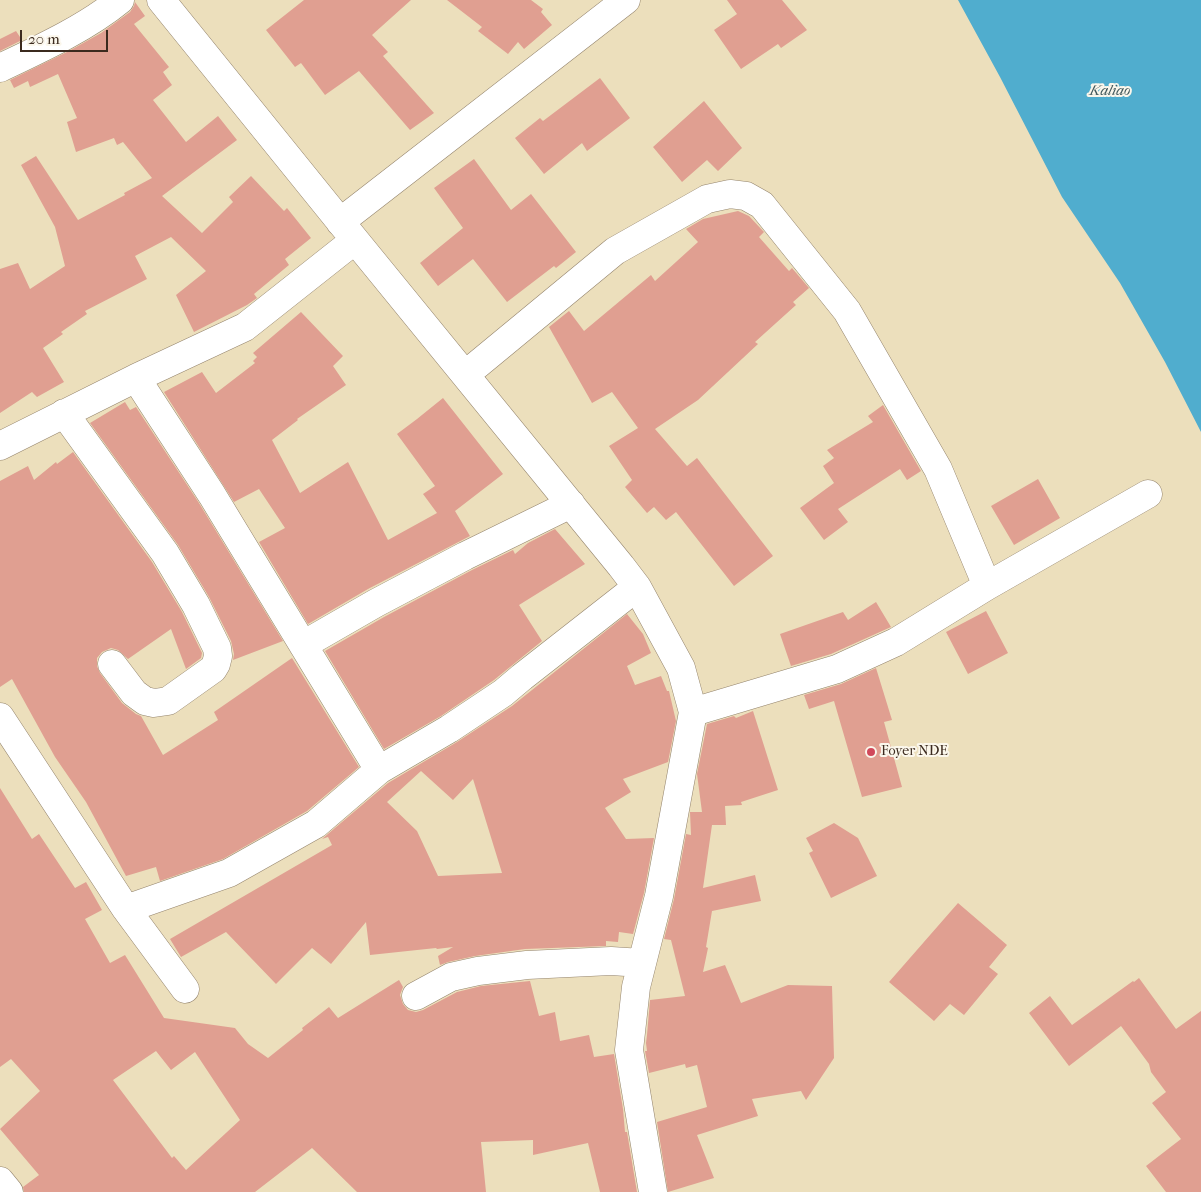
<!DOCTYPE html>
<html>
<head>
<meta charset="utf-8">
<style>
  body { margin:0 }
  #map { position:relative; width:1201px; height:1192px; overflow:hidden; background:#ecdfbc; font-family:"IM FELL French Canon",serif }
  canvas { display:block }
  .scale { position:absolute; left:20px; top:30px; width:88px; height:22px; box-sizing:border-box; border:2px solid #3b2a1e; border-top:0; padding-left:6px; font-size:15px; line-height:18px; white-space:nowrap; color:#3b2a1e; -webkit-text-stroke:4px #fbf7ec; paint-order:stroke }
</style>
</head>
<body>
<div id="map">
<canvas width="1201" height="1192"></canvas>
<div class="scale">20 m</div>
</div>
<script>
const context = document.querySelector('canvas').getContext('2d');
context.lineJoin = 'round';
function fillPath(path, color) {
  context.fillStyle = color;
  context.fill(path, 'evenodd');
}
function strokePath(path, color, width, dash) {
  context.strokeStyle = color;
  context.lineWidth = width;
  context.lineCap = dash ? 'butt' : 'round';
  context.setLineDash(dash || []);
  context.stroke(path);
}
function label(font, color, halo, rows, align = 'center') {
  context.font = font + ' "IM FELL French Canon",serif';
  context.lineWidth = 4;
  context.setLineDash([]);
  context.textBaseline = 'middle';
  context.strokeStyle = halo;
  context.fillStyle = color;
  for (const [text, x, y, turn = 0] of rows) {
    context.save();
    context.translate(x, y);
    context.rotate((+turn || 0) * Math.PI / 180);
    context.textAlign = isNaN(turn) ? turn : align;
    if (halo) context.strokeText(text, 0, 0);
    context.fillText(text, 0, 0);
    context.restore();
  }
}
const water = new Path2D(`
  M 958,0 L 1201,0 L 1201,432 L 1165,362 L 1120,283 L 1062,197 L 1000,77 Z`);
const building = new Path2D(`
  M 304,0 L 411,0 L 372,35 L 388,52 L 383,56 L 434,113 L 410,130 L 359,71 L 325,95 L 301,63 L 295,67 L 266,30 Z
  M 447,0 L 531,0 L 543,9 L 541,12 L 552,25 L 524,49 L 518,42 L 508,54 L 478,31 L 482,27 Z
  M 727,0 L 782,0 L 807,30 L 781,48 L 778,44 L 741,69 L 714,30 L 737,14 Z
  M 135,2 L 145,16 L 134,24 L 169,67 L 163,72 L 172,85 L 153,100 L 186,142 L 218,116 L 237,140 L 162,196 L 202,233 L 233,202 L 229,197 L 251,176 L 284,211 L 287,208 L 311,238 L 285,259 L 289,265 L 254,294 L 257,298 L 247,305 L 194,332 L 176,295 L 206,271 L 171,237 L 135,256 L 147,279 L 85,311 L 87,314 L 61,332 L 63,334 L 43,348 L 64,382 L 37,397 L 32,392 L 0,413 L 0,269 L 18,263 L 30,289 L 65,266 L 55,227 L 21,165 L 36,156 L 78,220 L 125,195 L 124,193 L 152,178 L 123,142 L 117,145 L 114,138 L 76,152 L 67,122 L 77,118 L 58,74 L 30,87 L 28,81 L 14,88 L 10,80 L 69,51 L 101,33 L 130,12 L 134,6 Z
  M 16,31 L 22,40 L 0,51 L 0,39 Z
  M 600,78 L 630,118 L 587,151 L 582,143 L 544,174 L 515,138 L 540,118 L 543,121 Z
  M 704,101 L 742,148 L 718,171 L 707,160 L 682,182 L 653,147 Z
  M 474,159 L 511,210 L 531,194 L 576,252 L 556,268 L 554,266 L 507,302 L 473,259 L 438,286 L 420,263 L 463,228 L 434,188 Z
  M 738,211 L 749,216 L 764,232 L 759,237 L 789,271 L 792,268 L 809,288 L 793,302 L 796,305 L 755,342 L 758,344 L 698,400 L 655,429 L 687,466 L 697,458 L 773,556 L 734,586 L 676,512 L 666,520 L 654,507 L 647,513 L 625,487 L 632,480 L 609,446 L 638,428 L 612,392 L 592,403 L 549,327 L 569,311 L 584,331 L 651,275 L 655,281 L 698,242 L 686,229 L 703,219 Z
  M 301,312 L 343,356 L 333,366 L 346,385 L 297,419 L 298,420 L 272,440 L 300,493 L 348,462 L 388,540 L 437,513 L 423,494 L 435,486 L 397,434 L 417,419 L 443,398 L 503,474 L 455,511 L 470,536 L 368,589 L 308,624 L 259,542 L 285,528 L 259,489 L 234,502 L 164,392 L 202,372 L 216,393 L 255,363 L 253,361 L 257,357 L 253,353 Z
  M 125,402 L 130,410 L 136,407 L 199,503 L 283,641 L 233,660 L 234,654 L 231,641 L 209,597 L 178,545 L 90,423 Z
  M 883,405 L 921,471 L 907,480 L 900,469 L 838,509 L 848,522 L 824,540 L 800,508 L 834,483 L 823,466 L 834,458 L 827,450 L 873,422 L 868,416 Z
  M 73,452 L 152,562 L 182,612 L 202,653 L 201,658 L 186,669 L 171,629 L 128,659 L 118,650 L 111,648 L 102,652 L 97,658 L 97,666 L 100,673 L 122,703 L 136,714 L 141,716 L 163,755 L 218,720 L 214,712 L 292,658 L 359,767 L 307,811 L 223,859 L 160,881 L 156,867 L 126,876 L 86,802 L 55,757 L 12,679 L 0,687 L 0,481 L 28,466 L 34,480 L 56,462 L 57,464 Z
  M 1038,479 L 1060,518 L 1014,545 L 991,506 Z
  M 555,529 L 585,564 L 519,605 L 542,641 L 494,680 L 441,716 L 384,749 L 325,651 L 384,617 L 472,570 L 513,550 L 515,554 L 528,543 Z
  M 876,602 L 891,627 L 831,654 L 791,666 L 780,634 L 843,612 L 848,620 Z
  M 986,611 L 1008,653 L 968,674 L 946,632 Z
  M 627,614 L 643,634 L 651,653 L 627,666 L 635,685 L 661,676 L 667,691 L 669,691 L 676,721 L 668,762 L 623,779 L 631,792 L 605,808 L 626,839 L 654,838 L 644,893 L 633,934 L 619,932 L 618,942 L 606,941 L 606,946 L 525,949 L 475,956 L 448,962 L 440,965 L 438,956 L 453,947 L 437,949 L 436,948 L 370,955 L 366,922 L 331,964 L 312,948 L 276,984 L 226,932 L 181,957 L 170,939 L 332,845 L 328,837 L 322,839 L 388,783 L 457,742 L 512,706 ZM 421,771 L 453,800 L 473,779 L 502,873 L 438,876 L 417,831 L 387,802 Z
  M 876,668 L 892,720 L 884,722 L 902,787 L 862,797 L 834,701 L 809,709 L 804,695 L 841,684 Z
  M 753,711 L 778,790 L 741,802 L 742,805 L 725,806 L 726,825 L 712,825 L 703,888 L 755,875 L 761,901 L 712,911 L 706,947 L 708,948 L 703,972 L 725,965 L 741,1003 L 788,985 L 832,986 L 834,1058 L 806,1100 L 801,1091 L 752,1099 L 758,1116 L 697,1135 L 714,1178 L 668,1192 L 657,1122 L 707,1107 L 697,1065 L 686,1068 L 685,1064 L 649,1073 L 645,1051 L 647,1051 L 646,1043 L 647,1035 L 650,1000 L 685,996 L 671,940 L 664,939 L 674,899 L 686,834 L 691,835 L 690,812 L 702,812 L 697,774 L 707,724 L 734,716 L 736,718 Z
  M 0,788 L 32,839 L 39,834 L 75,888 L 86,882 L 102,910 L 85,919 L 110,963 L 125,955 L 164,1018 L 235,1028 L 248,1044 L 268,1058 L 303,1030 L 302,1028 L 329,1007 L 338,1018 L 399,980 L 403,987 L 400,995 L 403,1004 L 408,1010 L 416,1012 L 423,1010 L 457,992 L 481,986 L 530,981 L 539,1016 L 555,1012 L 560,1041 L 589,1035 L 594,1057 L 614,1054 L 623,1109 L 625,1132 L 627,1132 L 637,1192 L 600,1192 L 588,1143 L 533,1155 L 533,1140 L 481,1142 L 486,1192 L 357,1192 L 312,1148 L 255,1192 L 24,1192 L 23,1187 L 39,1175 L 0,1129 L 40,1091 L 11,1059 L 0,1067 ZM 156,1051 L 171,1070 L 195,1052 L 240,1120 L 186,1170 L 174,1156 L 172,1158 L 113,1080 Z
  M 834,823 L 858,838 L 877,876 L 831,898 L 809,853 L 813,851 L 806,838 Z
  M 958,903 L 1007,945 L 989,967 L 998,974 L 964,1015 L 950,1004 L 934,1021 L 889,982 Z
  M 1139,978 L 1176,1029 L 1201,1011 L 1201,1192 L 1166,1192 L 1146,1166 L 1181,1139 L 1152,1103 L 1166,1092 L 1151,1072 L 1149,1064 L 1121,1026 L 1069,1066 L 1029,1013 L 1050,996 L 1072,1025 L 1133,981 L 1134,982 Z`);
const minor = new Path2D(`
  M 161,0 L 355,240 L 621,566 L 637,587 L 681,668 L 693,712 L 659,896 L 636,987 L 629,1050 L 653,1192
  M 0,68 C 40,49 86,28 120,0
  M 340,222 L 626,0
  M 466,374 L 615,251 L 707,199 L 730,194 L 746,196 L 762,205 L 847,311 L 938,469 L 987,586
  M 136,378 L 212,495 L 379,770
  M 64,413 L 165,553 L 196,605 L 217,648 L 218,656 L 216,664 L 213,669 L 168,701 L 154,703 L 145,701 L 134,693 L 112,664
  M 0,446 L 136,378 L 245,327 L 355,240
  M 303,645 L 376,603 L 465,556 L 571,504
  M 693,712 L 837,669 L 896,642 L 987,586 L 1148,494
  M 0,717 L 126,909 L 185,989
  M 126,909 L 229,873 L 316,824 L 379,770 L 449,729 L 503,693 L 522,677 L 637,587
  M 416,996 L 451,977 L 478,971 L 527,965 L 611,961 L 642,963
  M 0,1181 L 9,1192`);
const markers = [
  [871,752,5,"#d1495b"]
];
const poiNames = [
  ["Foyer NDE",881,752]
];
const waterNames = [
  ["Kaliao",1110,91]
];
fillPath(water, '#50adce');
fillPath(building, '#e09f91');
strokePath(minor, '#94846d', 29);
strokePath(minor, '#fff', 28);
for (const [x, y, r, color] of markers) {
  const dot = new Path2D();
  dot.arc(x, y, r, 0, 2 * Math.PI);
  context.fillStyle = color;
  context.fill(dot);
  strokePath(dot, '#fbf7ec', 2);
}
label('14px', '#3b2a1e', '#fbf7ec', poiNames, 'left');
label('italic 15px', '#42585c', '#fbf7ec', waterNames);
</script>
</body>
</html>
